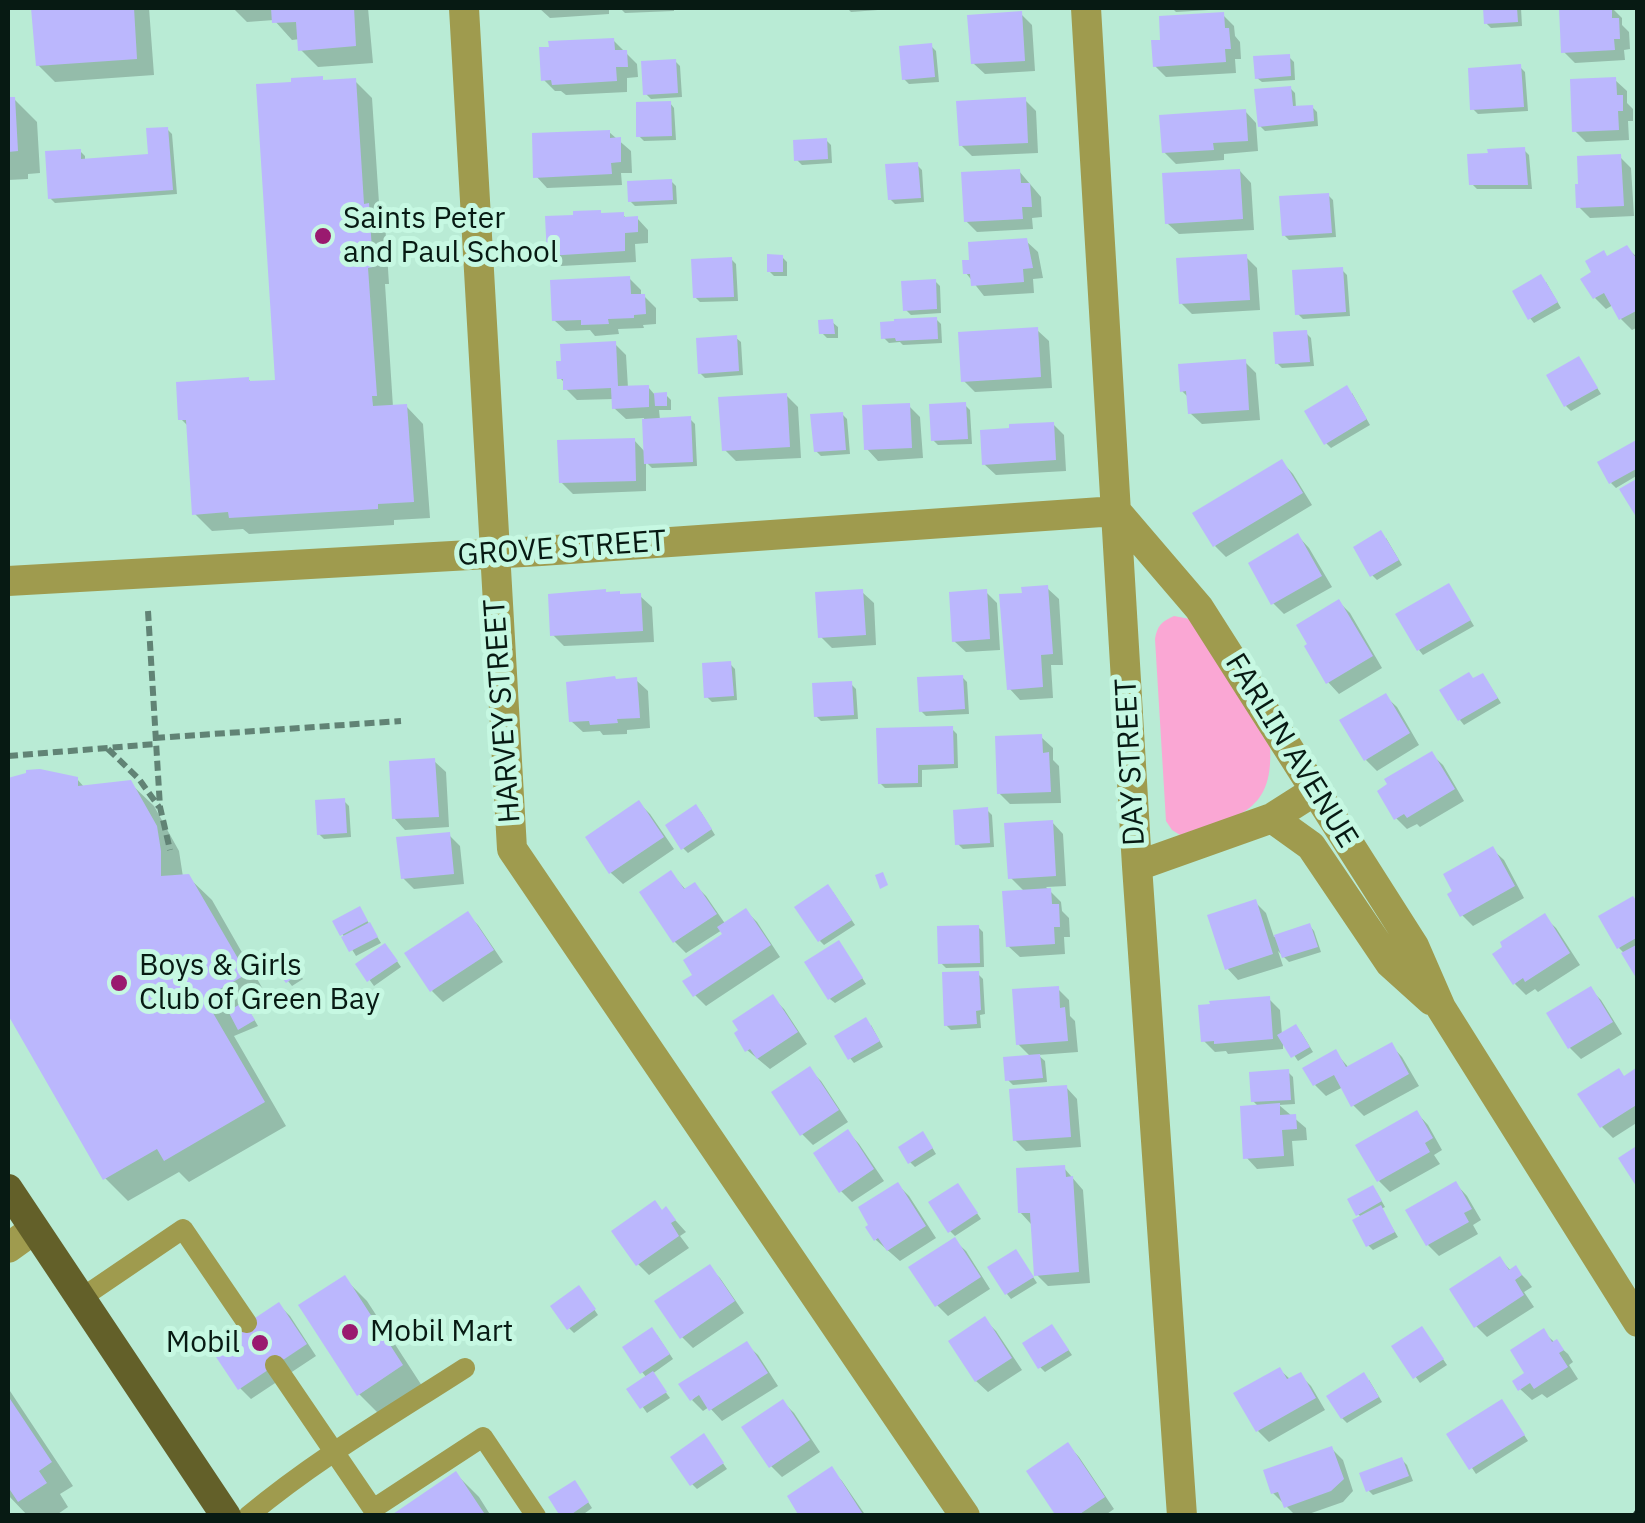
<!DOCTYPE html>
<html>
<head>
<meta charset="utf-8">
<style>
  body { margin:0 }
  #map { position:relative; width:1645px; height:1523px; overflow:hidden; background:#b9ebd5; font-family:"IBM Plex Sans",sans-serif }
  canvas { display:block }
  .frame { position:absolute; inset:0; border:10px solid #071a13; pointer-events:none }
</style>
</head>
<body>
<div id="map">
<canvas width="1645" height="1523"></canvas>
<div class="frame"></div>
</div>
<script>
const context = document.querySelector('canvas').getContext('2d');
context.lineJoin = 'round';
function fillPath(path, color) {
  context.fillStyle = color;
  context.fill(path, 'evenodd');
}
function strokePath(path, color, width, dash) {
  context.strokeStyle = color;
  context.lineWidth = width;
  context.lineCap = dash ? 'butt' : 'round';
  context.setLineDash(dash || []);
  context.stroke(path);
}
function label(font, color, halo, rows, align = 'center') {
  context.font = font + ' "IBM Plex Sans",sans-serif';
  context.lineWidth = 10;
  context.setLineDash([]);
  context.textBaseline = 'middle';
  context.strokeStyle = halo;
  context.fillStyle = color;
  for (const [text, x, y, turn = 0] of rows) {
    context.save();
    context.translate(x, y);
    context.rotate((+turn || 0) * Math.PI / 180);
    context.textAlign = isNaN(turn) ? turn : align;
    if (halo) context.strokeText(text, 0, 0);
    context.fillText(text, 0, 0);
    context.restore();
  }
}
const green = new Path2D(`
  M 1174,616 L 1190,619 L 1270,747 C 1274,816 1233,817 1180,835 L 1172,830 L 1166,821 L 1155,639 C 1157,626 1162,621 1174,616 Z`);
const shadow = new Path2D(`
  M 34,8 L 149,8 L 154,75 L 55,82 L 38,65 Z
  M 233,8 L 368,8 L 373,63 L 318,67 L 301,50 L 300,39 L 292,40 L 274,20 L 247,22 Z
  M 539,8 L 609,8 L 609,14 L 550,18 Z
  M 620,8 L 674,8 L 674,11 L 625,13 Z
  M 847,8 L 905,8 L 851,12 Z
  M 1172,8 L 1225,8 L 1225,9 L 1176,12 Z
  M 1485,8 L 1521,8 L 1522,26 L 1491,28 L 1486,23 Z
  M 1612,8 L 1622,18 L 1622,25 L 1629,32 L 1630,49 L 1624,50 L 1625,60 L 1575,63 L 1564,52 L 1561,9 Z
  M 1021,14 L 1032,25 L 1035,71 L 985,74 L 973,63 Z
  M 1223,15 L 1234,26 L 1235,36 L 1240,42 L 1241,59 L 1235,59 L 1236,73 L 1166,77 L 1155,66 Z
  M 613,40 L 637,64 L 638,77 L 627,78 L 627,92 L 566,95 L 561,91 L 555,91 L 544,80 Z
  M 931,46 L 936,51 L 939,82 L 909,84 L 904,79 Z
  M 1289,57 L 1294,62 L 1295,80 L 1262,82 L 1257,78 Z
  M 675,61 L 680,66 L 682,97 L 651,99 L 646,94 Z
  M 1520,67 L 1525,72 L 1528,111 L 1478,114 L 1473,109 Z
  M 322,79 L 326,82 L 355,81 L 372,98 L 380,218 L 385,223 L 389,284 L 385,284 L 393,407 L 406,406 L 423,424 L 430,518 L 394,520 L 394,525 L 249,534 L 243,529 L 212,531 L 195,514 L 189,427 L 181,419 L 248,379 L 253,384 L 278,382 Z
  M 1615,80 L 1627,91 L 1627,103 L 1633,109 L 1633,121 L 1628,121 L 1629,140 L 1586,142 L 1575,131 Z
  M 1290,88 L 1295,93 L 1296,108 L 1312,107 L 1317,112 L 1318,126 L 1265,131 L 1260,126 Z
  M 14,99 L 37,122 L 40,173 L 28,174 L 28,179 L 8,180 L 8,100 Z
  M 1025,100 L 1036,111 L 1038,153 L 972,156 L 961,145 Z
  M 670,103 L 674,108 L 676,140 L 644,141 L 639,136 Z
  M 1245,111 L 1256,123 L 1258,151 L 1224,154 L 1224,160 L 1176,164 L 1164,152 Z
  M 167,129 L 172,134 L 177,194 L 55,203 L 50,198 L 80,151 L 85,156 L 85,161 L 150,156 Z
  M 609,132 L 631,151 L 632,173 L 621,173 L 622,185 L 547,188 L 536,176 Z
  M 826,140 L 831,145 L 832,163 L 802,165 L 797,160 Z
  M 1524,150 L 1529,155 L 1532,189 L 1477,189 L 1472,184 Z
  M 1620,157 L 1631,168 L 1634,216 L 1590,218 L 1579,207 Z
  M 917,165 L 922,170 L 924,202 L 895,204 L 890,199 Z
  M 1019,171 L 1041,197 L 1042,217 L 1032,218 L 1033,229 L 977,232 L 966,221 Z
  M 1240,171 L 1251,183 L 1254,230 L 1179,234 L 1167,223 Z
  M 671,181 L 676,186 L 677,204 L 635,206 L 630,201 Z
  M 1328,195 L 1333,200 L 1336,237 L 1289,240 L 1284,235 Z
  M 623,215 L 627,219 L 637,218 L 648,230 L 648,243 L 635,244 L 636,262 L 561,266 L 549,255 L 603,216 Z
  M 1026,241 L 1038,252 L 1043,278 L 1033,279 L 1034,293 L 984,296 L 966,273 L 971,262 Z
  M 1627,248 L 1638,258 L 1638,327 L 1632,330 L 1621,319 L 1613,305 L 1606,309 L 1595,298 L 1608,258 Z
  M 782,257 L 787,262 L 787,276 L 774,276 L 769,271 Z
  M 1246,257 L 1257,268 L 1260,310 L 1192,314 L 1181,303 Z
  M 731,259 L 736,264 L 738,301 L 700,302 L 695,297 Z
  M 1342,270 L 1347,275 L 1350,316 L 1303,319 L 1298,314 Z
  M 629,278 L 641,290 L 641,296 L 644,296 L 656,308 L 656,324 L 643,325 L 644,328 L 618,329 L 619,334 L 595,336 L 590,330 L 566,331 L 554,320 Z
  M 935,281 L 940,286 L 941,313 L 911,315 L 906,310 Z
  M 1546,282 L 1561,308 L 1534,323 L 1530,318 Z
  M 936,319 L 941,324 L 942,343 L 903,345 L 900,342 L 889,343 L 884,338 Z
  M 832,322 L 838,327 L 838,338 L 827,338 L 822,333 Z
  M 1037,330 L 1049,341 L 1052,388 L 975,392 L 964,381 Z
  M 1306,333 L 1311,338 L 1314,366 L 1282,368 L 1277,363 Z
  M 736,338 L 741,342 L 743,375 L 705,378 L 700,373 Z
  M 615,344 L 626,355 L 628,388 L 648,387 L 655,395 L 666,395 L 671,400 L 671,410 L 659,410 L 660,420 L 690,419 L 695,424 L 697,466 L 652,468 L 646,462 L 646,491 L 573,494 L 561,482 L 634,440 L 646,453 L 644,418 L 626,419 L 614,408 L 614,399 L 577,400 L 566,389 L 565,383 L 560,378 Z
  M 1579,359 L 1601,394 L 1571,411 L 1566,406 Z
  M 1245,362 L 1256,373 L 1260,420 L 1202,424 L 1190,413 L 1189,398 L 1182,391 Z
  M 1352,393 L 1370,425 L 1331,448 L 1326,443 Z
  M 786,395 L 798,407 L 801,458 L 736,461 L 725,450 Z
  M 965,405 L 970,410 L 972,444 L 938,445 L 933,440 Z
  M 909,406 L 920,417 L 923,458 L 878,461 L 867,449 Z
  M 842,414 L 847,419 L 850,454 L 821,456 L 816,451 Z
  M 1053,424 L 1064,435 L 1066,471 L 996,475 L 984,464 Z
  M 1638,442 L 1638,475 L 1616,488 L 1611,483 Z
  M 1282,462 L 1293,474 L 1312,505 L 1226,557 L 1215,546 Z
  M 1298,536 L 1309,548 L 1332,587 L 1284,614 L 1273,603 Z
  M 1386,538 L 1402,565 L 1377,580 L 1372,575 Z
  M 1047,588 L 1059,599 L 1063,665 L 1051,665 L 1053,698 L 1020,700 L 1009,688 Z
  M 605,591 L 608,594 L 622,597 L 640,596 L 652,607 L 654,642 L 564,646 L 553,635 Z
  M 1453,591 L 1474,626 L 1423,655 L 1419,650 Z
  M 862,592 L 874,603 L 876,645 L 832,648 L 821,637 Z
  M 986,592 L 997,603 L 1000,650 L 966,652 L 954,641 Z
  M 1339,602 L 1350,613 L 1382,668 L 1339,694 L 1328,682 Z
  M 730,664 L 735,669 L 737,700 L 712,702 L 707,697 Z
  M 962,677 L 967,682 L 969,714 L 926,716 L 921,711 Z
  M 636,680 L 648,691 L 650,728 L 627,730 L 627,734 L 603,735 L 600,731 L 583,732 L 571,721 L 617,681 Z
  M 1474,680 L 1487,681 L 1501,703 L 1464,725 L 1460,720 Z
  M 851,684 L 856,689 L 858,719 L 821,721 L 816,716 Z
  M 1385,696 L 1397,707 L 1419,745 L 1377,771 L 1366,760 Z
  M 952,729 L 957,734 L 958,768 L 922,770 L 922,787 L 885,788 L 880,783 Z
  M 1041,737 L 1053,748 L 1053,760 L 1059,766 L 1061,803 L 1010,804 L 999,793 Z
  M 1431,754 L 1443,765 L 1464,801 L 1420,827 L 1417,824 L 1407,829 L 1396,818 L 1390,785 Z
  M 434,761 L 446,772 L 449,827 L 405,830 L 394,818 Z
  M 11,779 L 77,779 L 85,788 L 130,783 L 154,806 L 179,851 L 183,877 L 188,877 L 212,900 L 268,998 L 248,1009 L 258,1026 L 234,1036 L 286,1126 L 189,1182 L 179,1172 L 128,1201 L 105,1178 L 8,1010 L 8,780 Z
  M 344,801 L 349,806 L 351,837 L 324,839 L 319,834 Z
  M 639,803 L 650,814 L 674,849 L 623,884 L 611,873 L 588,837 Z
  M 987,810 L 992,815 L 994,847 L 963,849 L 958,844 Z
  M 701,812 L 715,835 L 688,853 L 683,848 Z
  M 1052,822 L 1063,834 L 1066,886 L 1046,887 L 1061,902 L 1062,911 L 1069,918 L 1070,937 L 1064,937 L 1065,954 L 1020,957 L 1008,946 L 1025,892 L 1010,877 Z
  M 449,835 L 460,846 L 464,884 L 414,889 L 403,878 Z
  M 1492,849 L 1504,860 L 1524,898 L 1473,926 L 1462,915 Z
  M 671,873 L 686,890 L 695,885 L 706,896 L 726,925 L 746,911 L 757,922 L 780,957 L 706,1006 L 695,995 L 696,975 L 725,935 L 722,930 L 686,953 L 675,942 L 642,892 Z
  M 833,892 L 855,925 L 824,945 L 820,941 Z
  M 1255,902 L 1266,913 L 1274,937 L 1310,926 L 1314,931 L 1321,952 L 1289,962 L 1278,951 L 1283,966 L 1238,980 L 1227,968 Z
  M 1638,904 L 1638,976 L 1625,954 L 1619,948 Z
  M 360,909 L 381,943 L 356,956 L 335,922 Z
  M 467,914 L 478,925 L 503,962 L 443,1002 L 432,991 Z
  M 1544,917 L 1556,928 L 1580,965 L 1538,992 L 1535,989 L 1526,995 L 1515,984 Z
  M 978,927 L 983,932 L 984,967 L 946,968 L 941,963 Z
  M 843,948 L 866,984 L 835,1003 L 830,999 Z
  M 390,951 L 401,967 L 374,986 L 358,964 Z
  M 295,968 L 303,979 L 292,986 L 288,981 Z
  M 978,974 L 983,979 L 985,1014 L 980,1015 L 981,1028 L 951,1030 L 946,1025 Z
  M 1058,989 L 1069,1000 L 1070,1016 L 1075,1021 L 1078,1052 L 1038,1055 L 1045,1061 L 1047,1082 L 1013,1085 L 1008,1080 L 1031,1057 L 1018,1044 Z
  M 1590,989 L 1601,1000 L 1622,1034 L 1581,1059 L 1570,1048 L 1549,1014 Z
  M 773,998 L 784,1009 L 807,1044 L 770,1069 L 747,1050 Z
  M 1269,999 L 1280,1010 L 1282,1035 L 1301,1032 L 1313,1052 L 1298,1061 L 1283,1039 L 1283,1049 L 1228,1054 L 1226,1051 L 1215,1052 L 1204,1041 Z
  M 871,1025 L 883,1047 L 854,1063 L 850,1058 Z
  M 1391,1045 L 1402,1057 L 1419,1086 L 1364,1116 L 1353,1105 L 1343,1087 L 1326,1096 L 1315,1085 L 1335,1052 L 1350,1069 Z
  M 809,1069 L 821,1081 L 848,1122 L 813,1145 L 802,1134 Z
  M 1288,1072 L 1293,1077 L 1295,1104 L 1279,1105 L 1306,1128 L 1307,1140 L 1292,1141 L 1294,1166 L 1257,1169 L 1246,1157 L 1259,1107 L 1253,1101 Z
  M 1638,1073 L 1638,1122 L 1613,1138 L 1602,1127 L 1625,1078 Z
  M 1066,1087 L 1077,1099 L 1081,1147 L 1026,1151 L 1015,1140 Z
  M 1417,1113 L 1428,1125 L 1442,1150 L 1434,1155 L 1440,1164 L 1390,1192 L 1379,1181 Z
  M 848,1132 L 859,1144 L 884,1181 L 852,1202 L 841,1191 Z
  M 927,1139 L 936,1154 L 915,1167 L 910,1162 Z
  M 1064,1168 L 1083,1190 L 1090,1283 L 1048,1286 L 1037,1275 L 1031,1224 L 1020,1212 Z
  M 1456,1184 L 1467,1196 L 1481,1220 L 1473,1225 L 1478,1234 L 1439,1256 L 1428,1245 Z
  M 898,1185 L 909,1196 L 936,1238 L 900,1261 L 876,1240 L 869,1228 Z
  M 962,1191 L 981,1219 L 955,1236 L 950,1231 Z
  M 1377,1193 L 1385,1207 L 1381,1209 L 1398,1237 L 1373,1250 L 1368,1245 L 1362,1218 L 1358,1214 Z
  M 666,1210 L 686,1232 L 680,1236 L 689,1248 L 649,1275 L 638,1264 Z
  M 954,1240 L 966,1251 L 990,1289 L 948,1316 L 937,1305 Z
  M 1020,1257 L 1037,1283 L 1011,1299 L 1007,1294 Z
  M 1500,1259 L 1511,1271 L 1515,1268 L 1527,1280 L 1532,1287 L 1524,1292 L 1534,1307 L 1487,1337 L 1476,1326 Z
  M 709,1267 L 720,1278 L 744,1313 L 693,1348 L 682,1337 Z
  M 344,1278 L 367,1301 L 424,1389 L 382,1417 L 359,1394 Z
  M 583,1293 L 598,1315 L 574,1333 L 569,1328 Z
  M 279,1305 L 290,1316 L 316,1356 L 251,1399 L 240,1388 Z
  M 985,1320 L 996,1331 L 1022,1370 L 988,1392 L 976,1381 Z
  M 1056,1332 L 1072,1355 L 1045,1372 L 1040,1367 Z
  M 1543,1332 L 1568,1354 L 1573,1362 L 1569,1365 L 1578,1379 L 1547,1398 L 1542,1394 L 1532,1400 L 1520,1389 Z
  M 1426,1334 L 1447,1365 L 1420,1383 L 1395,1347 Z
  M 657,1335 L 673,1359 L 652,1374 L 670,1398 L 647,1413 L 630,1389 L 647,1378 L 642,1372 Z
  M 746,1344 L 758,1355 L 778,1386 L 722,1421 L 709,1407 L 703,1411 L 692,1400 Z
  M 1280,1370 L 1291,1380 L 1300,1375 L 1311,1386 L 1325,1410 L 1269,1442 L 1258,1431 Z
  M 1369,1380 L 1382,1402 L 1347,1423 L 1342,1418 Z
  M 8,1388 L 73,1486 L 60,1494 L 68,1507 L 55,1516 L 36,1516 L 33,1513 L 28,1516 L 8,1495 Z
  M 783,1402 L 794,1413 L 820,1452 L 782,1477 L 771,1466 Z
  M 1506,1407 L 1528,1441 L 1476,1474 L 1450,1435 Z
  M 708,1442 L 727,1469 L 697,1489 L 692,1484 Z
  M 1068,1445 L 1079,1457 L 1114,1509 L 1104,1516 L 1059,1516 Z
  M 1332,1449 L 1343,1460 L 1353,1491 L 1343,1502 L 1303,1516 L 1296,1516 L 1273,1493 Z
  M 1402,1460 L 1407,1465 L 1413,1481 L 1373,1495 L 1368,1490 Z
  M 831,1469 L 842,1481 L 866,1516 L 802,1516 Z
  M 456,1474 L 479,1497 L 491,1516 L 394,1516 Z
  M 579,1488 L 592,1508 L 581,1516 L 563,1516 Z`);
const building = new Path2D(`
  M 31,8 L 134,8 L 137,59 L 36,66 Z
  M 271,8 L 354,8 L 356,46 L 298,51 L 296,22 L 272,23 Z
  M 1483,8 L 1517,8 L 1518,22 L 1484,24 Z
  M 1559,8 L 1612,8 L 1612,18 L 1619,18 L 1620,39 L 1614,39 L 1615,50 L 1561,53 Z
  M 1022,11 L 1025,61 L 971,64 L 967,15 Z
  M 1224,12 L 1225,28 L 1229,28 L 1231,49 L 1225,49 L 1226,62 L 1153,67 L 1151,40 L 1160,40 L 1159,16 Z
  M 614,38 L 615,50 L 627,50 L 628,67 L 616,67 L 617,81 L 552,85 L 551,80 L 541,81 L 539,47 L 549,47 L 548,41 Z
  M 932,43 L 935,77 L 902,80 L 899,46 Z
  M 1290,54 L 1291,76 L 1255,79 L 1253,56 Z
  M 676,59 L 678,93 L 643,95 L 641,61 Z
  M 1521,64 L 1524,107 L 1470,110 L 1468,68 Z
  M 323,76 L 323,80 L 356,78 L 364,204 L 369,203 L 373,267 L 368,268 L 377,396 L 372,396 L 373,406 L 407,404 L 414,502 L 378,504 L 378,509 L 229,518 L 228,512 L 192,515 L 186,420 L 178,420 L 176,382 L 249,377 L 249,381 L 275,380 L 256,84 L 291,82 L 291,78 Z
  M 1616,77 L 1617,95 L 1623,95 L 1623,111 L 1618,111 L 1619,130 L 1572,132 L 1570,79 Z
  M 1291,86 L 1293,106 L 1313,105 L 1314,121 L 1258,127 L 1254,89 Z
  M 8,97 L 15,97 L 18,151 L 8,152 Z
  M 1026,97 L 1028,143 L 959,146 L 956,101 Z
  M 671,101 L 672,136 L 636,137 L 636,102 Z
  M 1246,109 L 1248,141 L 1213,143 L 1214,150 L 1162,153 L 1159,115 Z
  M 168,127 L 173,190 L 48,199 L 45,151 L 81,149 L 81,159 L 148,154 L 146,128 Z
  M 610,130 L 610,138 L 621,137 L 621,162 L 611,163 L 612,174 L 533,178 L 532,133 Z
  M 827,138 L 828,159 L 794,161 L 793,140 Z
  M 1525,147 L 1528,185 L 1469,185 L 1467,154 L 1488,153 L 1487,149 Z
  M 1621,154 L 1624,206 L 1576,208 L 1575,184 L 1578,184 L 1577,156 Z
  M 918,162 L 921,198 L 888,200 L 885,164 Z
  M 1020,169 L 1021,183 L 1030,183 L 1032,207 L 1022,207 L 1023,219 L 964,222 L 961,172 Z
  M 1240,169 L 1243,219 L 1165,224 L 1162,173 Z
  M 672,179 L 673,200 L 628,202 L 627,181 Z
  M 1329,193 L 1332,233 L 1282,236 L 1279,196 Z
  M 601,210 L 601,213 L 624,212 L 624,217 L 638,216 L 638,232 L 625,233 L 625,251 L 547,256 L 545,216 L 573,215 L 573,211 Z
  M 1027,238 L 1033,268 L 1023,269 L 1024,282 L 971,286 L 970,274 L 963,274 L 962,260 L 969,260 L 968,242 Z
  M 1627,245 L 1636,258 L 1638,257 L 1638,310 L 1619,320 L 1604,293 L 1593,299 L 1580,279 L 1591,272 L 1585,261 L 1604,250 L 1607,256 Z
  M 767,254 L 783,255 L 783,272 L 767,272 Z
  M 1247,254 L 1250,300 L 1179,304 L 1176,258 Z
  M 732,257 L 734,297 L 693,298 L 691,259 Z
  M 1343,267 L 1346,312 L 1295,315 L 1292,270 Z
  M 1541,274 L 1558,302 L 1528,320 L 1512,291 Z
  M 630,276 L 631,294 L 645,294 L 646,314 L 634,315 L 634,318 L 608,319 L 609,324 L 581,325 L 581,320 L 552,321 L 550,280 Z
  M 936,279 L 937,309 L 903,311 L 901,281 Z
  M 937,317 L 938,339 L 896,341 L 895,338 L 881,339 L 880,322 L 894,321 L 894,319 Z
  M 833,319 L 835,334 L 819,334 L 818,320 Z
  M 1038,327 L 1041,377 L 961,382 L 958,332 Z
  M 1307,330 L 1310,362 L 1275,364 L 1273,332 Z
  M 737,335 L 739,371 L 698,374 L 696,338 Z
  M 616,341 L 618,386 L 649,385 L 649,407 L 612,409 L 611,388 L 563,390 L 563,379 L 557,379 L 556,361 L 561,361 L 560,344 Z
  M 1579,356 L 1598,388 L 1564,407 L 1546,375 Z
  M 1246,359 L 1249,410 L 1188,414 L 1186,391 L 1180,392 L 1178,364 Z
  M 1347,385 L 1367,419 L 1324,445 L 1304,411 Z
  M 667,392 L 667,406 L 655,406 L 654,393 Z
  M 787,393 L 790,447 L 722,451 L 718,397 Z
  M 966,402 L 968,439 L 931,441 L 929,404 Z
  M 910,403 L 912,448 L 864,450 L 862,405 Z
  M 843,412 L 846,450 L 814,452 L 810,414 Z
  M 691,416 L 693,462 L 644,464 L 642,419 Z
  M 1054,422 L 1056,460 L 982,465 L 980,430 L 1009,428 L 1009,424 Z
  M 635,438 L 636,481 L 559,483 L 557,440 Z
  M 1638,439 L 1638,468 L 1609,484 L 1597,462 Z
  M 1282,459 L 1303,493 L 1213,547 L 1192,513 Z
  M 1638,478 L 1638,520 L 1619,489 Z
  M 1381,530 L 1399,560 L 1370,577 L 1353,547 Z
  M 1298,533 L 1322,576 L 1271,605 L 1248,563 Z
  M 1449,583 L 1471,620 L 1417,651 L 1395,614 Z
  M 1048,585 L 1053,654 L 1041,655 L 1043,687 L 1007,690 L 999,594 L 1022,593 L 1021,587 Z
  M 606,589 L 606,592 L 620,591 L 620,594 L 641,593 L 643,631 L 550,636 L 548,594 Z
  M 863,589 L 866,635 L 818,638 L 815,592 Z
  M 987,589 L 990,639 L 952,642 L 949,592 Z
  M 1339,599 L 1373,656 L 1326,684 L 1304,646 L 1307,644 L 1296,625 Z
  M 731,661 L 734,696 L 704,698 L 702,663 Z
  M 1469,672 L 1473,678 L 1483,673 L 1498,698 L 1458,721 L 1439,690 Z
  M 963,675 L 965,709 L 919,712 L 917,677 Z
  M 615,676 L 616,679 L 637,677 L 640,718 L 617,719 L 618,723 L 590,725 L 589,721 L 569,722 L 566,682 Z
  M 852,681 L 854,715 L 814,717 L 812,683 Z
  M 1386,693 L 1410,733 L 1364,761 L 1339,720 Z
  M 953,726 L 954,764 L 918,765 L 918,783 L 878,784 L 876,728 Z
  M 1042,734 L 1043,753 L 1049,752 L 1051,792 L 997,794 L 995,736 Z
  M 1432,751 L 1455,789 L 1407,818 L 1404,814 L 1394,820 L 1377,791 L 1387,784 L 1384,779 Z
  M 435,758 L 439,817 L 392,819 L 389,761 Z
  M 40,769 L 78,777 L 78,786 L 131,780 L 157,826 L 161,851 L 161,876 L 189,874 L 247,974 L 215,992 L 224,1007 L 213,1013 L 265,1102 L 164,1161 L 157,1149 L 103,1180 L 8,1015 L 8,778 L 26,773 L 26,770 Z
  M 345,798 L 347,833 L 317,835 L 315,800 Z
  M 639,800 L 664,837 L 609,874 L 585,837 Z
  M 696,804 L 712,829 L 681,850 L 665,825 Z
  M 988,807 L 990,843 L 955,845 L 953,810 Z
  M 1053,820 L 1056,876 L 1008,879 L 1004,823 Z
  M 450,832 L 454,874 L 401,879 L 396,837 Z
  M 1493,846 L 1515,886 L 1460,917 L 1447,894 L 1452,891 L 1443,874 Z
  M 671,870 L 684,889 L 695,882 L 717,914 L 673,943 L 639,892 Z
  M 883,872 L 888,885 L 880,889 L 875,875 Z
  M 828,884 L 852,920 L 818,942 L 794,907 Z
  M 1051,888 L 1052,904 L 1059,904 L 1060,927 L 1054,927 L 1055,944 L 1006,947 L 1002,891 Z
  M 1633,896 L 1638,903 L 1638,937 L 1617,949 L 1598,916 Z
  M 1256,899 L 1273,954 L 1225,970 L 1207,915 Z
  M 360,906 L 368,921 L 340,936 L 332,921 Z
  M 746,908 L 771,945 L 693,997 L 682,981 L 692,975 L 683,960 L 722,934 L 717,927 Z
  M 468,911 L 494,950 L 430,992 L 404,953 Z
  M 1545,913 L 1570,953 L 1525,982 L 1523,978 L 1513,985 L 1492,954 L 1502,947 L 1500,942 Z
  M 370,922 L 378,937 L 349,952 L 341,937 Z
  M 1310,923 L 1318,947 L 1282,958 L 1274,935 Z
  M 979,925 L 980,963 L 938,964 L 937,926 Z
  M 839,940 L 863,978 L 828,1000 L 804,962 Z
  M 385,943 L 398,961 L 367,982 L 355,964 Z
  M 1638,944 L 1638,981 L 1621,953 Z
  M 291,960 L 300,973 L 286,983 L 276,970 Z
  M 979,971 L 981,1010 L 976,1011 L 977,1024 L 944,1026 L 942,972 Z
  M 1059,986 L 1060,1008 L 1065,1007 L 1068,1041 L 1016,1045 L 1012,989 Z
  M 1591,986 L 1613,1022 L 1568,1049 L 1546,1013 Z
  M 773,994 L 798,1032 L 757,1059 L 750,1049 L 745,1052 L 734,1033 L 738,1030 L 732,1021 Z
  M 1270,996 L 1273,1039 L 1214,1044 L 1214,1041 L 1201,1042 L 1198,1005 L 1210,1004 L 1209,1001 Z
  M 244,1002 L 255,1020 L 238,1030 L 228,1011 Z
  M 866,1017 L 880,1041 L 848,1060 L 834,1036 Z
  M 1296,1024 L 1310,1047 L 1291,1058 L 1277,1035 Z
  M 1392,1042 L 1409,1074 L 1351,1107 L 1334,1075 L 1313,1086 L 1302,1068 L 1336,1049 L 1346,1067 Z
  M 1040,1054 L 1043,1078 L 1005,1081 L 1003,1057 Z
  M 810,1066 L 839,1110 L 800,1136 L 771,1092 Z
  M 1619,1068 L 1624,1076 L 1636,1068 L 1638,1070 L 1638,1104 L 1600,1128 L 1577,1094 Z
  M 1289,1069 L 1291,1100 L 1251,1102 L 1249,1072 Z
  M 1067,1085 L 1071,1137 L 1013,1141 L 1009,1089 Z
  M 1280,1103 L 1280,1115 L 1296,1114 L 1297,1129 L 1282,1130 L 1284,1156 L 1243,1159 L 1240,1106 Z
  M 1417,1110 L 1433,1138 L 1425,1143 L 1430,1152 L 1377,1182 L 1355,1145 Z
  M 848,1129 L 874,1169 L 839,1193 L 813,1153 Z
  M 923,1131 L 933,1148 L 908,1164 L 898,1147 Z
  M 1638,1145 L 1638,1189 L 1618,1158 Z
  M 1065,1165 L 1066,1177 L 1073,1176 L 1079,1272 L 1034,1276 L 1030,1213 L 1018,1213 L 1016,1168 Z
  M 1456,1181 L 1472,1209 L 1464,1213 L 1469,1222 L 1426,1246 L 1405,1210 Z
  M 898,1182 L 926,1226 L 887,1251 L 878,1238 L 874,1241 L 865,1227 L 868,1225 L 858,1207 Z
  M 958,1183 L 978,1213 L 948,1233 L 928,1202 Z
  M 1373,1185 L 1382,1201 L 1356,1216 L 1347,1199 Z
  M 655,1200 L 662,1210 L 666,1206 L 676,1220 L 671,1223 L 679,1236 L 636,1266 L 611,1231 Z
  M 1381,1205 L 1395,1232 L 1366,1247 L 1352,1220 Z
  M 955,1237 L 981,1277 L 935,1307 L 908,1267 Z
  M 1016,1249 L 1034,1277 L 1005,1295 L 987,1267 Z
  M 1500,1256 L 1509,1270 L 1516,1265 L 1522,1275 L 1515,1280 L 1524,1295 L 1474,1328 L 1449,1289 Z
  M 710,1264 L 735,1301 L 680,1339 L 654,1301 Z
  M 345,1275 L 403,1365 L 357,1396 L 298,1305 Z
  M 579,1285 L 596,1309 L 567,1330 L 550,1306 Z
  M 279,1302 L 307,1344 L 238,1390 L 210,1348 Z
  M 985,1316 L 1012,1358 L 975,1382 L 948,1341 Z
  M 1052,1324 L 1069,1350 L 1038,1369 L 1022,1343 Z
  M 1422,1326 L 1444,1359 L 1413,1379 L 1391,1346 Z
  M 652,1327 L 670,1354 L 640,1374 L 622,1347 Z
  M 1544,1328 L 1552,1342 L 1557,1339 L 1564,1350 L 1559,1353 L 1568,1367 L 1534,1389 L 1530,1383 L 1518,1391 L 1512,1381 L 1524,1373 L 1510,1350 Z
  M 747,1341 L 768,1373 L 709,1411 L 699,1395 L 690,1401 L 678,1384 Z
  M 1280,1367 L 1287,1379 L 1301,1372 L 1316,1398 L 1256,1432 L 1233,1393 Z
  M 653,1371 L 667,1392 L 640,1409 L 626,1389 Z
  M 1364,1372 L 1379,1397 L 1341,1419 L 1326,1396 Z
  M 8,1396 L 52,1462 L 39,1471 L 47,1483 L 18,1502 L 10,1490 L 8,1492 Z
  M 783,1399 L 810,1440 L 769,1468 L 741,1427 Z
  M 1502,1399 L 1525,1435 L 1469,1470 L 1446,1434 Z
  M 704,1433 L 724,1463 L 690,1486 L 670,1457 Z
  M 1068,1442 L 1105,1497 L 1077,1516 L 1056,1516 L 1026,1471 Z
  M 1332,1446 L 1344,1479 L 1331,1491 L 1284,1508 L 1278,1492 L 1271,1494 L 1263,1470 Z
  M 1402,1457 L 1409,1476 L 1366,1492 L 1359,1473 Z
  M 832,1466 L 864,1516 L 799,1516 L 787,1496 Z
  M 456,1471 L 486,1516 L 390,1516 Z
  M 575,1480 L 589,1502 L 569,1516 L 560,1516 L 548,1497 Z`);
const path = new Path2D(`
  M 148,611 L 160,807 L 170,850
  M 155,738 L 401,721
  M 108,749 L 139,779 L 159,807
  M 8,756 L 156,744`);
const lane = new Path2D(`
  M 80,1299 L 183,1229 L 247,1323
  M 275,1365 L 373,1509 L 483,1437 L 536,1516
  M 248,1516 C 315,1460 392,1415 465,1368`);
const street = new Path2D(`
  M 464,8 L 512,849 L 965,1516
  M 1086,8 L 1137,866 L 1182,1516
  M 8,581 L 541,551 L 1116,511 L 1199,608 L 1414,946 L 1441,1008 L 1638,1322
  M 1272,818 L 1311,846 L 1390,963 L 1431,1000
  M 1137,866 L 1272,818 L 1316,790
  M 8,1248 L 33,1230`);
const primary = new Path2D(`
  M 8,1189 L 226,1516`);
const rail = new Path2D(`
  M 1636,1516 L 1638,1513`);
const markers = [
  [323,236,10,"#9a1a6f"],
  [119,983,10,"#9a1a6f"],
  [350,1332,10,"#9a1a6f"],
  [260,1343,10,"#9a1a6f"]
];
const poiNames = [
  ["Saints Peter",343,219],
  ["and Paul School",343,253],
  ["Boys & Girls",139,966],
  ["Club of Green Bay",139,1000],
  ["Mobil Mart",370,1332],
  ["Mobil",240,1343,"right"]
];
const streetNames = [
  ["GROVE STREET",562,549,-4],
  ["HARVEY STREET",503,711,-94],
  ["FARLIN AVENUE",1291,751,58],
  ["DAY STREET",1131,762,-93]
];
fillPath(green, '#faa7d4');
fillPath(shadow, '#0003');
fillPath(building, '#bbb7fd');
strokePath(path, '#618375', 6, [10, 5]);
strokePath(lane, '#9f9b4e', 20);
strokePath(street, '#9f9b4e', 30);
strokePath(primary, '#636029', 30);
strokePath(rail, '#243c33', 8);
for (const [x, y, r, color] of markers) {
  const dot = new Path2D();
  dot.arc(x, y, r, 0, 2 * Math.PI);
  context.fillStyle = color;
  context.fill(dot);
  strokePath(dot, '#c6f8e2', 4);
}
label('30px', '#071a13', '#c6f8e2', poiNames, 'left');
label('30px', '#071a13', '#c6f8e2', streetNames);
</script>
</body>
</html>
